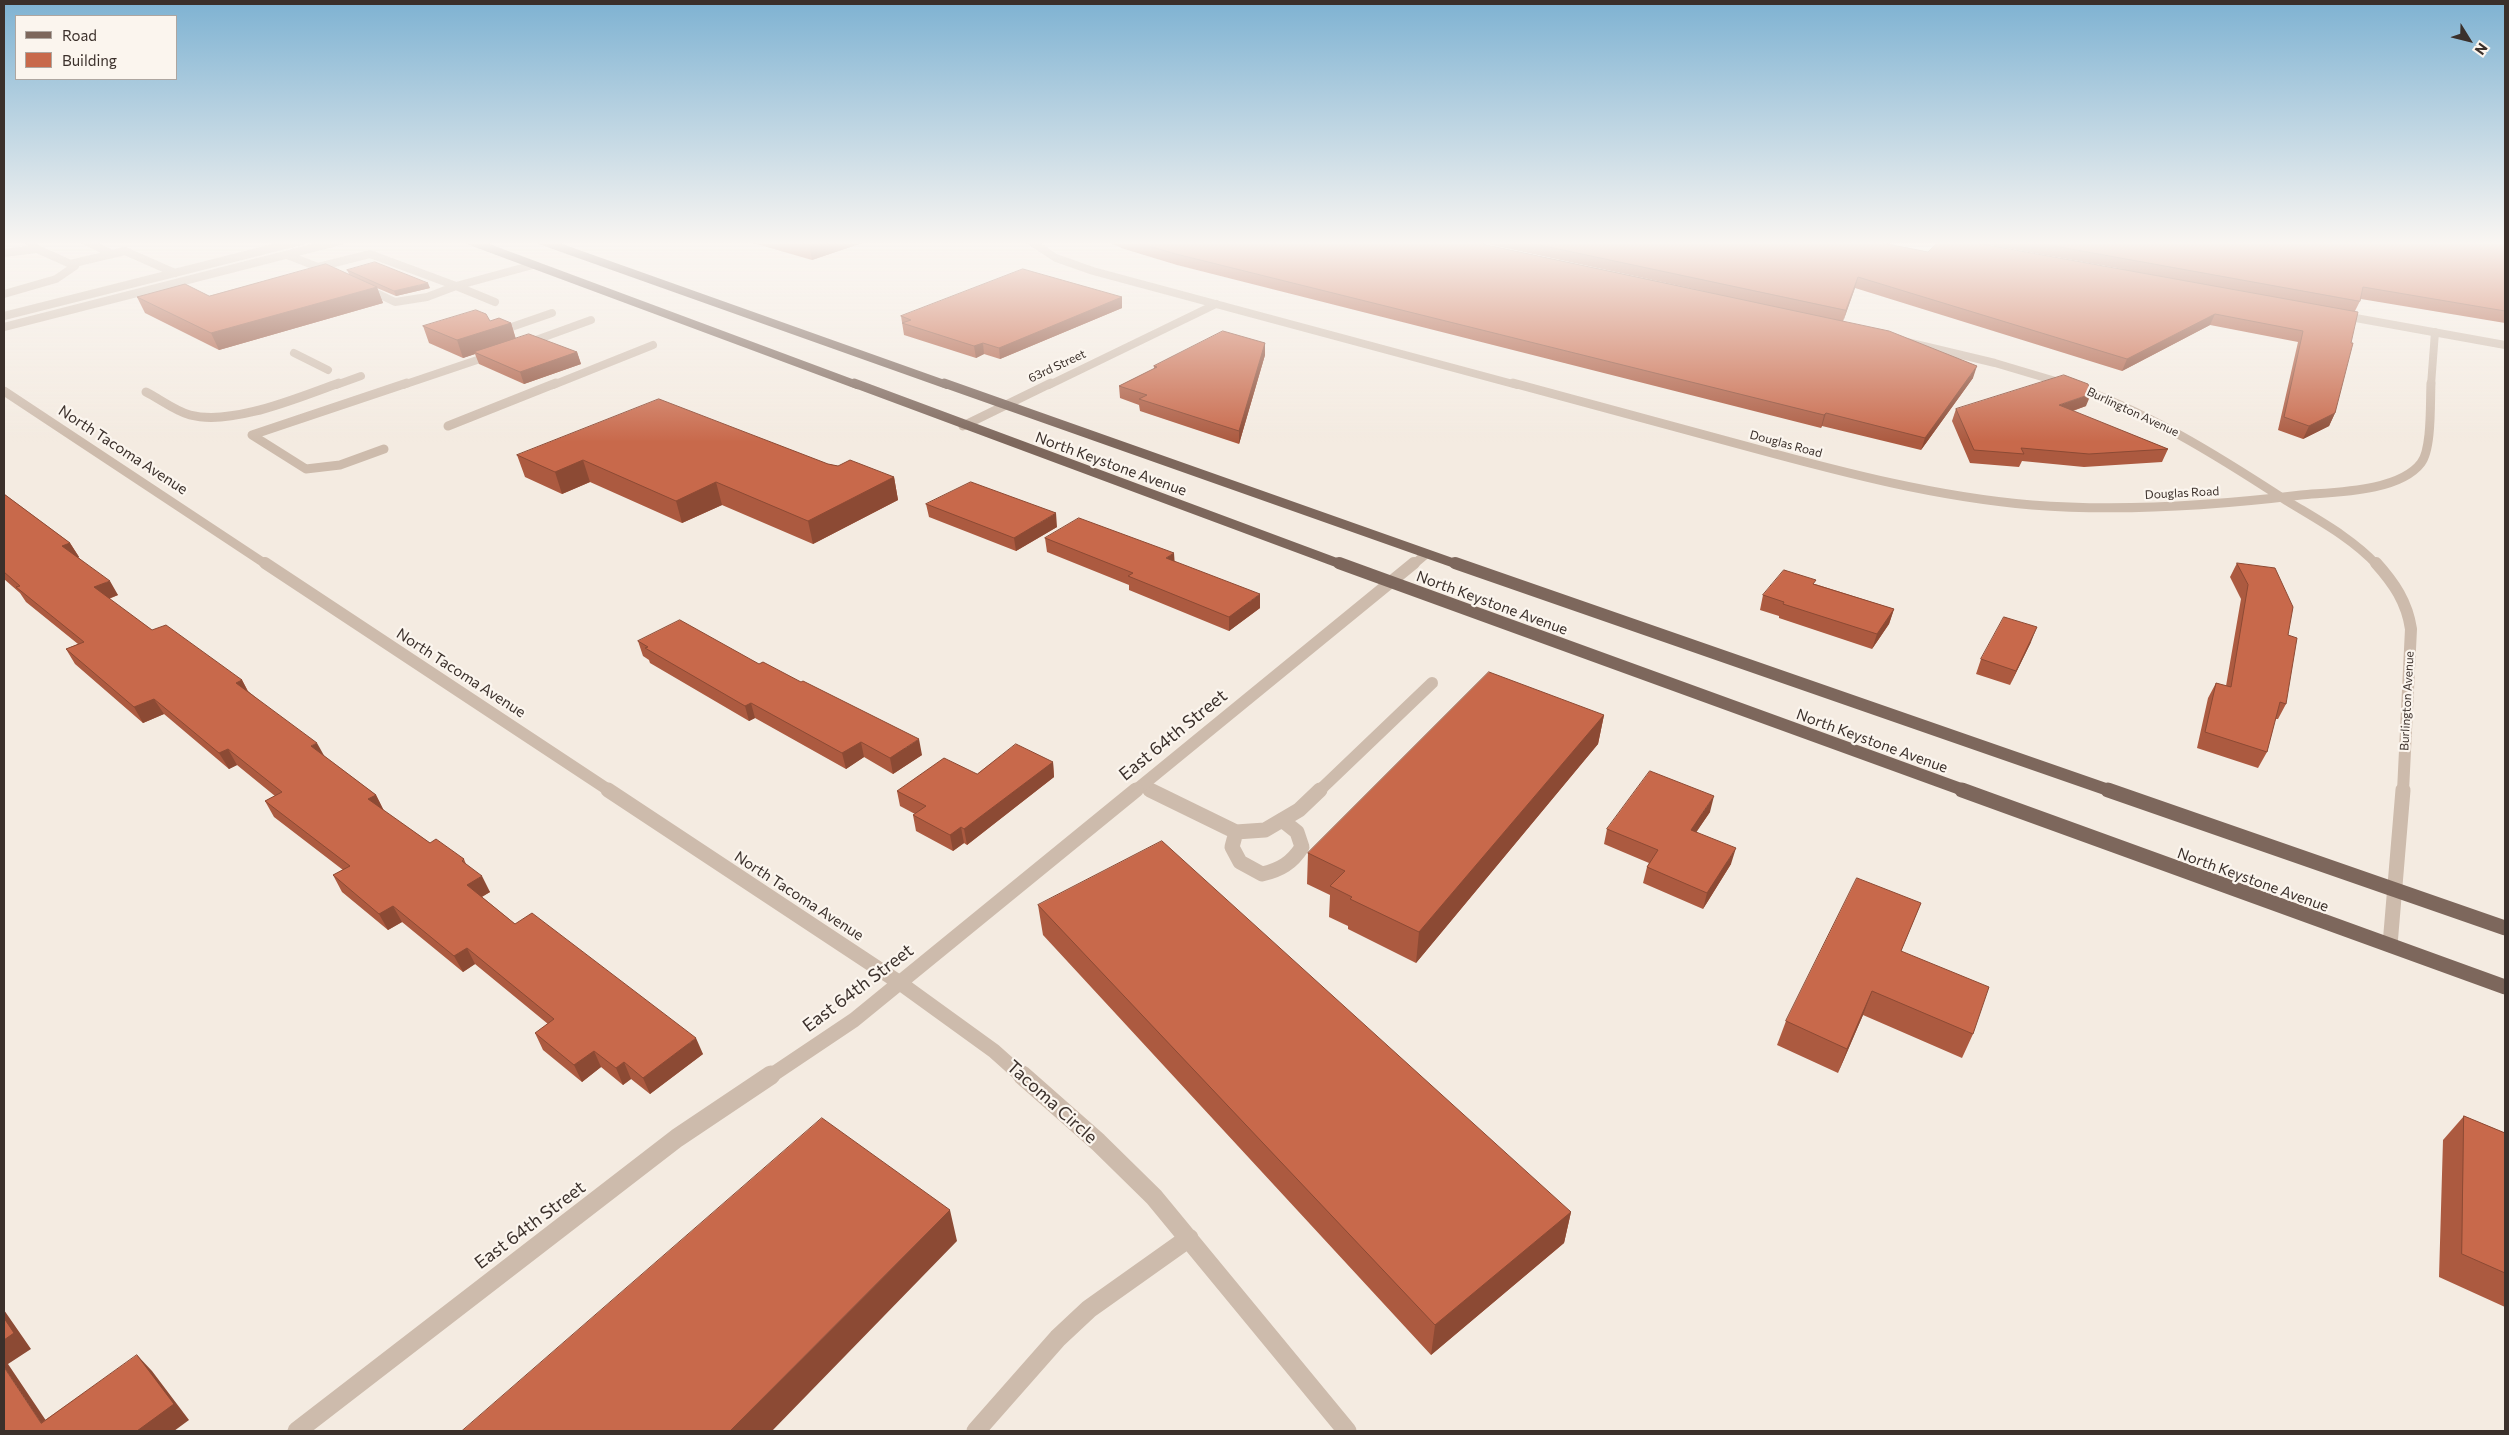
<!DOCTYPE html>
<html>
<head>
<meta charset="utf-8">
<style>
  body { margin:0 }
  #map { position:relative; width:2509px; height:1435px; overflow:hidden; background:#f4ebe1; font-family:Commissioner,sans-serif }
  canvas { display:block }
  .frame { position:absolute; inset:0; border:5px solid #3b302b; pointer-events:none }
  .legend { position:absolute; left:15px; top:15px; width:162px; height:65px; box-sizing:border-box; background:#fbf5ee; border:1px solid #aea6a0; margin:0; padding:6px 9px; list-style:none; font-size:15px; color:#3b302b }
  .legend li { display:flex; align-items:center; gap:10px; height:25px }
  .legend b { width:25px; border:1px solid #aea6a0 }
  .north { position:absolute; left:2444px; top:15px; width:50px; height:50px; -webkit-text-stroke:4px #fbf5ee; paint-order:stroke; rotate:126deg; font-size:14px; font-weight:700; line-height:20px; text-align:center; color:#3b302b }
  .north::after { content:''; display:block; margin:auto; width:18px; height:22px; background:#3b302b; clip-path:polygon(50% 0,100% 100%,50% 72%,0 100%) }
</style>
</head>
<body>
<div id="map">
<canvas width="2509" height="1435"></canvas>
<div class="frame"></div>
<ul class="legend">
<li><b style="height:6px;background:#7d675c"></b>Road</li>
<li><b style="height:14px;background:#c8694b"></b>Building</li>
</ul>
<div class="north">N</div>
</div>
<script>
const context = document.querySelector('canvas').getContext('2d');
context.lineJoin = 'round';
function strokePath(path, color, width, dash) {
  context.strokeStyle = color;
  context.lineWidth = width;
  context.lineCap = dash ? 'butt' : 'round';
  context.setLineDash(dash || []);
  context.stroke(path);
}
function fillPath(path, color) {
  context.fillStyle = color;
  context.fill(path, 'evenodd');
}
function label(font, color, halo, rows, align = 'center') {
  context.font = font + ' Commissioner,sans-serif';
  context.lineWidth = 4.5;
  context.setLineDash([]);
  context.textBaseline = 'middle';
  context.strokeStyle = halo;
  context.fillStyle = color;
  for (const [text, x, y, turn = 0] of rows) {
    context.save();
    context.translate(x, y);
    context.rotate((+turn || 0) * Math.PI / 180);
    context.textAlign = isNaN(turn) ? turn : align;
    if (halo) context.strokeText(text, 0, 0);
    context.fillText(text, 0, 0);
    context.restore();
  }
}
const serviceFar3 = new Path2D(`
  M 85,241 L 112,254
  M 4,253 L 37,249
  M 287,255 L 318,267 L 370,254 L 456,286 L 533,265
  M 70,264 L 125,251 L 175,273
  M 366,288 L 395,302 L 427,297 L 456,286 L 495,302
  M 4,294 L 56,279 L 75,266 L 35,248 L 29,241
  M 497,332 L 552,313
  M 525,344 L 591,320
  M 294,353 L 328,370
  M 336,385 L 361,376
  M 403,385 L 492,355
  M 553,385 L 653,345`);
const serviceFar2 = new Path2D(`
  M 146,392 C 160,399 175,411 190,415 C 233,426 299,397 339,383
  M 448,426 L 556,383
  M 384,449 L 340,465 L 306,469 L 252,435 L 407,383`);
const serviceFar1 = new Path2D(`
  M 1142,786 L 1153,791
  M 1319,791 L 1432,683`);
const service = new Path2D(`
  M 1150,790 L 1236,832 L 1265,830 L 1299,810 L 1320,790
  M 1236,832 L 1232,847 L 1240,862 L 1262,874 C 1280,870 1292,863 1302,847 L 1297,832 L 1282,820`);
const minorFar4 = new Path2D(`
  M 1030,241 L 1056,258 L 1093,271 L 1517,385
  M 2339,315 L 2505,345
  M 1907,342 L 1995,363 L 2069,385
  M 1049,385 L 1216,304
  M 2431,385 L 2435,332`);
const minorFar3 = new Path2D(`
  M 1513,383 C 1593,405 1673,426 1753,448 C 1845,473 1937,497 2032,505 C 2122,512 2211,506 2301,495 C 2334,492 2399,492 2421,463 C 2432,449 2430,403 2431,383
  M 2065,383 C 2146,411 2215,454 2287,501 C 2318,520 2352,538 2377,565
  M 4,391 L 267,565
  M 963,426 L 1051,383
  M 1413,565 L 1426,554`);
const minorFar2 = new Path2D(`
  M 265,563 L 610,791
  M 2376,563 C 2394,583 2407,602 2411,629 L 2403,791
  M 1135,791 L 1414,563`);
const minorFar1 = new Path2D(`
  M 608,790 L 900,983 L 994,1051 L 1023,1077
  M 2390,945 L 2403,790
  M 769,1077 L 854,1020 L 1136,790`);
const minor = new Path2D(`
  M 1022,1075 L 1098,1142 L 1154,1197 L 1347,1431
  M 297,1431 L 677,1138 L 771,1075
  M 976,1431 L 1058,1338 L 1089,1309 L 1189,1238`);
const tertiary = new Path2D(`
  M 4,316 L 301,241
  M 4,327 L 340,241`);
const primaryFar3 = new Path2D(`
  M 470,241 L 857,385
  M 542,241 L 947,385`);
const primaryFar2 = new Path2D(`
  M 854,383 L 1343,565
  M 944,383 L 1459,565`);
const primaryFar1 = new Path2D(`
  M 1339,563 L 1966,791
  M 1455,563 L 2111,791`);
const primary = new Path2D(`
  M 1962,790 L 2505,987
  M 2108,790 L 2505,928`);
const wall = new Path2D(`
  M 746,241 L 868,241 L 812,260 Z
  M 1112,241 L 1468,241 L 1717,294 L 1473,241 L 1872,241 L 1928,252 L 2122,269 L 1968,241 L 2505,241 L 2505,323 L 2361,299 L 2355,311 L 2335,413 L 2329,426 L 2303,439 L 2278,430 L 2298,342 L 2210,325 L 2122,371 L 1855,288 L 1843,321 L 1973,378 L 1921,450 L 1822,426 L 1821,428 L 1177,265 L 1121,248 L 1120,247 L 1112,244 Z
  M 347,270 L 430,288 L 396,296 L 377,288 L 383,303 L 219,350 L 145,313 L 137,297 L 209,296 L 349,274 Z
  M 1122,297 L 1122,308 L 1000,359 L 984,354 L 976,358 L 904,335 L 901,316 Z
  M 490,321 L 511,323 L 516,339 L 577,352 L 581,364 L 524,384 L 479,364 L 475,354 L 463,358 L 429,343 L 423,326 Z
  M 1265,343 L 1265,355 L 1239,444 L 1140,411 L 1139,405 L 1120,398 L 1119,386 L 1154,369 L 1154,366 Z
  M 2086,406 L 2073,411 L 2168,449 L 2162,462 L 2084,467 L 2022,461 L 2019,467 L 1970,463 L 1952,421 L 1956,409 Z
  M 517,455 L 828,464 L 894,477 L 898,500 L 813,544 L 722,505 L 682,523 L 590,482 L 562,494 L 525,477 Z
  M 4,494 L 70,543 L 79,557 L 78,557 L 118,595 L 109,599 L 152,630 L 242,680 L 248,691 L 324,756 L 376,795 L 384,811 L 430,843 L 464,859 L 466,864 L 490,892 L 482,897 L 515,924 L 703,1054 L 650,1094 L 631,1079 L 623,1085 L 601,1067 L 582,1082 L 543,1050 L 535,1033 L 548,1024 L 475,964 L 463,972 L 402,922 L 388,930 L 342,892 L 333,875 L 343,870 L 274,817 L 265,801 L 275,796 L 237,765 L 229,769 L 164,714 L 143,723 L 75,664 L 66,649 L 78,644 L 26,602 L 20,593 L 4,579 Z
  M 926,504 L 1057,527 L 1016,551 L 929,517 Z
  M 1045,538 L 1174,561 L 1260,608 L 1229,631 L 1129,590 L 1129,585 L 1047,552 Z
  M 2237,563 L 2288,635 L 2286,704 L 2278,719 L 2275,719 L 2267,752 L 2258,768 L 2197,748 L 2208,698 L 2216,683 L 2226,686 L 2241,599 L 2230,577 Z
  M 1815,584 L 1894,609 L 1889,624 L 1872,649 L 1779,618 L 1779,616 L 1760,610 L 1763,595 Z
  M 638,641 L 922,755 L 893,774 L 864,757 L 846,769 L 755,718 L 749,721 L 650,663 L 649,660 L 643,656 Z
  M 2031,642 L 2010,685 L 1976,674 L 1981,659 Z
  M 1604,715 L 1598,744 L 1416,963 L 1348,929 L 1348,926 L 1329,917 L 1330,895 L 1307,884 L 1308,853 Z
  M 1053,762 L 1054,777 L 967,845 L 964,843 L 953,851 L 916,831 L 913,815 L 915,814 L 900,806 L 897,791 L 977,774 Z
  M 1710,812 L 1696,832 L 1731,864 L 1703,909 L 1643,883 L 1647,867 L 1649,863 L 1604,844 L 1607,829 Z
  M 1921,903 L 1901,951 L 1973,1034 L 1962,1058 L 1863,1015 L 1838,1073 L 1777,1045 L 1786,1021 Z
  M 1038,905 L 1571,1212 L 1564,1243 L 1431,1355 L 1043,935 Z
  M 2464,1116 L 2505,1133 L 2505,1307 L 2439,1277 L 2443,1140 Z`);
const shadedWall = new Path2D(`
  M 820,241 L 868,241 L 812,260 L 809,245 Z
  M 1858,277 L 1855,288 L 1843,322 L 1846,310 Z
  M 428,283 L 430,288 L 396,296 L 394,291 Z
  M 377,287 L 383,303 L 219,350 L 211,333 Z
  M 1122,297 L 1122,308 L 1000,359 L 999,348 Z
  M 2215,314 L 2210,325 L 2122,371 L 2127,359 Z
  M 511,323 L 516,340 L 474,352 L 475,354 L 463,358 L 457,340 Z
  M 983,343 L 984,354 L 976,358 L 974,346 Z
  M 1265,343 L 1265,355 L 1239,444 L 1239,431 Z
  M 577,352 L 581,364 L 524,384 L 520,372 Z
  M 1977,366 L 1973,378 L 1921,450 L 1925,438 Z
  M 2091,394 L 2086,406 L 2054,417 L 2059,405 Z
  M 1826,413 L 1822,426 L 1821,428 L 1824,415 Z
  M 2335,413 L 2329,426 L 2303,439 L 2309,426 Z
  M 583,460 L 590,482 L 562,494 L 555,472 Z
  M 894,477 L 898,500 L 813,544 L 808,521 Z
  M 716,482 L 722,505 L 682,523 L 676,501 Z
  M 1056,513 L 1057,527 L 1016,551 L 1014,538 Z
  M 70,543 L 79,557 L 71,560 L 62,546 Z
  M 1174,553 L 1175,567 L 1166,558 Z
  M 110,581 L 118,595 L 102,601 L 94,587 Z
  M 1260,594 L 1260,608 L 1229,631 L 1229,617 Z
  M 1894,609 L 1889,624 L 1872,649 L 1877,634 Z
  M 2037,627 L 2031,642 L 2010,685 L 2016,671 Z
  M 242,680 L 250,696 L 236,683 Z
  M 154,699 L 164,714 L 143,723 L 134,707 Z
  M 751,703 L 755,718 L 749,721 L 745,706 Z
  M 1604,715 L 1598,744 L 1416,963 L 1419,932 Z
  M 919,739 L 922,755 L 893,774 L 890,758 Z
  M 861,742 L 864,757 L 846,769 L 842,753 Z
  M 317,743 L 326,759 L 311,746 Z
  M 228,749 L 237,765 L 229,769 L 219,753 Z
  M 1053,762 L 1054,777 L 967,845 L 964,829 Z
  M 376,795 L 384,811 L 368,799 Z
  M 1714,796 L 1710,812 L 1687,846 L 1691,830 Z
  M 961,827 L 964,843 L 953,851 L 950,835 Z
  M 1736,848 L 1731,864 L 1703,909 L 1707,893 Z
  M 482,876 L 490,892 L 474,901 L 467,885 Z
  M 393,906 L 402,922 L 388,930 L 379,914 Z
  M 467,948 L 475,964 L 463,972 L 454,956 Z
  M 1872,991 L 1863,1015 L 1838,1073 L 1847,1049 Z
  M 696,1038 L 703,1054 L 650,1094 L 643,1078 Z
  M 594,1051 L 601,1067 L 582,1082 L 574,1065 Z
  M 624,1062 L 631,1079 L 623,1085 L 616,1068 Z
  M 950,1210 L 957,1241 L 772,1431 L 730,1431 Z
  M 1571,1212 L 1564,1243 L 1431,1355 L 1435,1325 Z
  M 4,1310 L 31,1349 L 8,1364 L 53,1431 L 41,1423 L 4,1367 Z
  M 137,1355 L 152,1371 L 189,1420 L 174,1431 L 137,1431 Z`);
const building = new Path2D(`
  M 795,241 L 820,241 L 809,245 Z
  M 1132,241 L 1468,241 L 1889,331 L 1977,366 L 1925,438 L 1826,413 L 1824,415 L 1176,254 Z
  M 1521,241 L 1872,241 L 1928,252 L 1939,241 L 1965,241 L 2358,312 L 2351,343 L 2353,343 L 2335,413 L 2309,426 L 2284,417 L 2303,331 L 2215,314 L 2127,359 L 1858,277 L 1846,310 Z
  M 2027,241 L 2505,241 L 2505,311 L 2363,287 L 2360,301 Z
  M 375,262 L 428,283 L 394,291 L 347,270 Z
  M 326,264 L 377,287 L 211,333 L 137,297 L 185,284 L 209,296 Z
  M 1023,269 L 1122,297 L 999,348 L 983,343 L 974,346 L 902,323 L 911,320 L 901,316 Z
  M 476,310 L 486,314 L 490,321 L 499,318 L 511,323 L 457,340 L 423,326 Z
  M 1223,331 L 1265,343 L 1239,431 L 1139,399 L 1147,395 L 1119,386 L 1157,367 L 1154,366 Z
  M 529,334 L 577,352 L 520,372 L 474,352 Z
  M 2064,375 L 2088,384 L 2091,394 L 2059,405 L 2168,449 L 2089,454 L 2021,448 L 2024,454 L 1974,450 L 1956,409 Z
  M 659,399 L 828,464 L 838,466 L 850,460 L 894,477 L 808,521 L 716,482 L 676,501 L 583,460 L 555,472 L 517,455 Z
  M 971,482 L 1056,513 L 1014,538 L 926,504 Z
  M 4,494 L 70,543 L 62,546 L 110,581 L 94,587 L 152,630 L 166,625 L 242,680 L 236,683 L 317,743 L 311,746 L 376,795 L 368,799 L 430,843 L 436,839 L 464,859 L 462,861 L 482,876 L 467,885 L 515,924 L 532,913 L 696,1038 L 643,1078 L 624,1062 L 616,1068 L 594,1051 L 574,1065 L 535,1033 L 554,1019 L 467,948 L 454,956 L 393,906 L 379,914 L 333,875 L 350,866 L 265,801 L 282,792 L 228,749 L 219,753 L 154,699 L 134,707 L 66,649 L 84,642 L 16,587 L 20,586 L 4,572 Z
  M 1079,518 L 1174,553 L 1166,558 L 1260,594 L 1229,617 L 1128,576 L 1133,573 L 1045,538 Z
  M 2237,563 L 2275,568 L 2293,607 L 2288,635 L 2297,638 L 2286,704 L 2280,702 L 2267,752 L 2205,732 L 2216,683 L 2231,687 L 2248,585 Z
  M 1784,570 L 1816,580 L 1813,584 L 1894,609 L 1877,634 L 1783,604 L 1784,602 L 1763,595 Z
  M 2004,617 L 2037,627 L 2016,671 L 1981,659 Z
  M 680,620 L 759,664 L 763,662 L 801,682 L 803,681 L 919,739 L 890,758 L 861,742 L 842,753 L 751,703 L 745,706 L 645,648 L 648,647 L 638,641 Z
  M 1489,672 L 1604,715 L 1419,932 L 1350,899 L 1352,897 L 1330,886 L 1345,871 L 1308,853 Z
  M 1016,744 L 1053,762 L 964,829 L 961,827 L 950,835 L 913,815 L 926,806 L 897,791 L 944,758 L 977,774 Z
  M 1650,771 L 1714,796 L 1691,830 L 1736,848 L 1707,893 L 1647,867 L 1658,850 L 1607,829 Z
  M 1162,841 L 1571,1212 L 1435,1325 L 1038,905 Z
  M 1857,878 L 1921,903 L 1901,951 L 1989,987 L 1973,1034 L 1872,991 L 1847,1049 L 1786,1021 Z
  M 2464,1116 L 2505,1133 L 2505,1273 L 2462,1254 Z
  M 822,1118 L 950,1210 L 730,1431 L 462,1431 Z
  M 4,1318 L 14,1333 L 4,1340 Z
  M 137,1355 L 174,1404 L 137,1431 L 4,1431 L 4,1367 L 41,1423 Z`);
const farStreetnames = [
  ["63rd Street",1057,366,-25],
  ["Burlington Avenue",2133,412,25],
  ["Douglas Road",1786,444,15],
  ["Douglas Road",2182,493,-3],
  ["Burlington Avenue",2407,701,-87]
];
const streetNames = [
  ["North Tacoma Avenue",123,450,33],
  ["North Keystone Avenue",1111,464,20],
  ["North Keystone Avenue",1492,603,20],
  ["North Tacoma Avenue",461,673,33],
  ["North Keystone Avenue",1872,741,20],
  ["North Keystone Avenue",2253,880,20],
  ["North Tacoma Avenue",799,896,33]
];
const nearStreetnames = [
  ["East 64th Street",1173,735,-39],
  ["East 64th Street",858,988,-37],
  ["Tacoma Circle",1052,1102,42],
  ["East 64th Street",530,1225,-37]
];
strokePath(serviceFar3, '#cdbbac', 8);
strokePath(serviceFar2, '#cdbbac', 9);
strokePath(serviceFar1, '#cdbbac', 12);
strokePath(service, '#cdbbac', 15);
strokePath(minorFar4, '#cdbbac', 8);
strokePath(minorFar3, '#cdbbac', 9);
strokePath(minorFar2, '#cdbbac', 12);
strokePath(minorFar1, '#cdbbac', 15);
strokePath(minor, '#cdbbac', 19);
strokePath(tertiary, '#cdbbac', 8);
strokePath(primaryFar3, '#7d675c', 8);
strokePath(primaryFar2, '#7d675c', 9);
strokePath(primaryFar1, '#7d675c', 12);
strokePath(primary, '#7d675c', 15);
fillPath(wall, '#ac5a40');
fillPath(shadedWall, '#8c4a34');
fillPath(building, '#c8694b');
strokePath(building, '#8c4a34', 1);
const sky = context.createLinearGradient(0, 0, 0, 442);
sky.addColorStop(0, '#7eb2d2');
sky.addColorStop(0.55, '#faf6f2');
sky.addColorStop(1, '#faf6f200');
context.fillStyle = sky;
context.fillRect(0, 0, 2509, 442);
label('12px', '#3b302b', '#fbf5ee', farStreetnames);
label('15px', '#3b302b', '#fbf5ee', streetNames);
label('18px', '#3b302b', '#fbf5ee', nearStreetnames);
</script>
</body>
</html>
